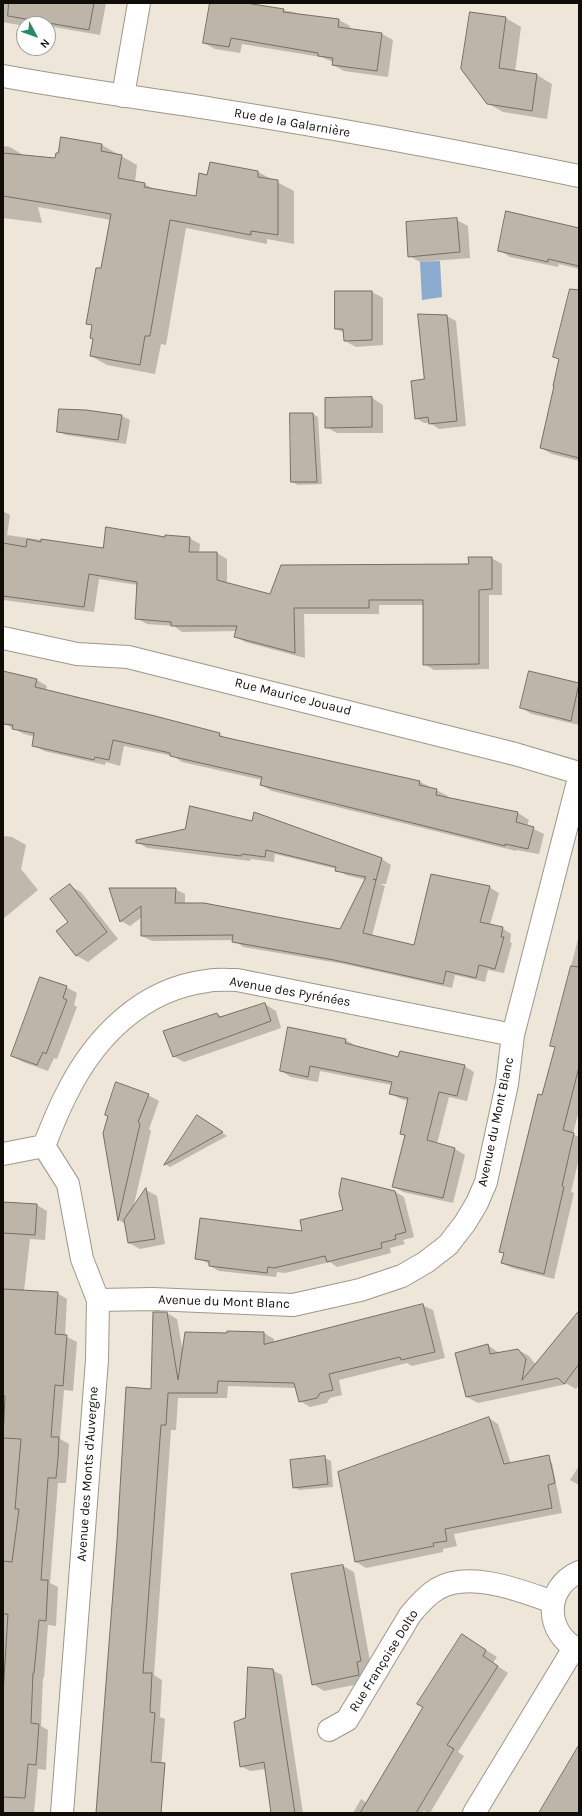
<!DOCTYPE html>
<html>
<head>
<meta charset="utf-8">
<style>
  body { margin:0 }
  #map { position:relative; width:582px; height:1816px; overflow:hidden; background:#eee6d9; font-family:Karla,sans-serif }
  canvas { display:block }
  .frame { position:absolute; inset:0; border:4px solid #100d09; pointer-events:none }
  .north { position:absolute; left:16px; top:16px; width:40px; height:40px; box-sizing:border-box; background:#fff; border:1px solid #9f9e9d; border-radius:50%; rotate:131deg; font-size:11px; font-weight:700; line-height:16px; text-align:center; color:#100d09 }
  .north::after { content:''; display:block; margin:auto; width:14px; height:18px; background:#278a65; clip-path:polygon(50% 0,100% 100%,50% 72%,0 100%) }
</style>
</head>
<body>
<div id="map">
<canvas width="582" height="1816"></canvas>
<div class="frame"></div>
<div class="north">N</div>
</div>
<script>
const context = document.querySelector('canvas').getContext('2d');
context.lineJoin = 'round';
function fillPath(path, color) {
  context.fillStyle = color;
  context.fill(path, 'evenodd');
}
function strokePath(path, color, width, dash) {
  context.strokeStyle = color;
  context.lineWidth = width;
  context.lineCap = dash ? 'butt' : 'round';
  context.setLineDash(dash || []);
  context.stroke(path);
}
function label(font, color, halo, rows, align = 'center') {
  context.font = font + ' Karla,sans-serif';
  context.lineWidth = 3;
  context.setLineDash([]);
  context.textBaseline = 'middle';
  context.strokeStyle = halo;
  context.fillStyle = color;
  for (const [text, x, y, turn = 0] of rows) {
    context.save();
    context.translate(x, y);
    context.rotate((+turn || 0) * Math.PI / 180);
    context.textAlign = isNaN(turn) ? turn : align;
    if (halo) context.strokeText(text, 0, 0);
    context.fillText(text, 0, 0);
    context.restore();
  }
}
const water = new Path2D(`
  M 440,261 L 442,297 L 422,300 L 420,262 Z`);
const shadow = new Path2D(`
  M 3,3 L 106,3 L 100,35 L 48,26 L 48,24 L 25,23 L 24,26 L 3,22 Z
  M 211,3 L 240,3 L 294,12 L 300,15 L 339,20 L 350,26 L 349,30 L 382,34 L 393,40 L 388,77 L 344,71 L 333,65 L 333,62 L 321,57 L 242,44 L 240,53 L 215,49 L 204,43 Z
  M 470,13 L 506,18 L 521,27 L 515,72 L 537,75 L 552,84 L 547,119 L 503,112 L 487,103 Z
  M 102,145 L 137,165 L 135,182 L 145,184 L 156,191 L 197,197 L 208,177 L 211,164 L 258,172 L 294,191 L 294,244 L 267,239 L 267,244 L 186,228 L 166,345 L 161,344 L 155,374 L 107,365 L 91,356 L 94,339 L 93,326 L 88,323 L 102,270 L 111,220 L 38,207 L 42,223 L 3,218 L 3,146 L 10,147 L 25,156 L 56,159 Z
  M 457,220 L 468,226 L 470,258 L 420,262 L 409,256 Z
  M 579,230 L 579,269 L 559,264 L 558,267 L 510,257 L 499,250 Z
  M 372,292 L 383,298 L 383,345 L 356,347 L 345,341 L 345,333 L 336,329 Z
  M 447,316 L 456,321 L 466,426 L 439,429 L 430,423 L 424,423 L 416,418 L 425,380 Z
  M 579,327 L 579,461 L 552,454 L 541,448 L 555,386 L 560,360 L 554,357 Z
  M 372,398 L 383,405 L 383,433 L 337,433 L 326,427 Z
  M 85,411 L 122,416 L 130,420 L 126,444 L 66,435 L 58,431 Z
  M 313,414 L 318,417 L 322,484 L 298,485 L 292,482 Z
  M 3,511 L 10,515 L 7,535 L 104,549 L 166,538 L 189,538 L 200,544 L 199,553 L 217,553 L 227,559 L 227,584 L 270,595 L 470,565 L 491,558 L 502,564 L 502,595 L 489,595 L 489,669 L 434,670 L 424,664 L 424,605 L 379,605 L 379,614 L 304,614 L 305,658 L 245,642 L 235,636 L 237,631 L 182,632 L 174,626 L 147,624 L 136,618 L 138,585 L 99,579 L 94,612 L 3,600 Z
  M 3,672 L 37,680 L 47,686 L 46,691 L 219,734 L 226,738 L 420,782 L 448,796 L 447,798 L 518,813 L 529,820 L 527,826 L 544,834 L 539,854 L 516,850 L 516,851 L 272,791 L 261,785 L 262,780 L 182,762 L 173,756 L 124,746 L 120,766 L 106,762 L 105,765 L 44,751 L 33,745 L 35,737 L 24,734 L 3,723 Z
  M 530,672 L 579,684 L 579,725 L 532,714 L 521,708 Z
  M 186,830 L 382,859 L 391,865 L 386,884 L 380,884 L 385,886 L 372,936 L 415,946 L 489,887 L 499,893 L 490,925 L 502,928 L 511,934 L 510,942 L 512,943 L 504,973 L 488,970 L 485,982 L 455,975 L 452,988 L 344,964 L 243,947 L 234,940 L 152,941 L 142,936 L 142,917 L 130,926 L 121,921 L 111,889 L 175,889 L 185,894 L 185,904 L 341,930 L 366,880 L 346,875 L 337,869 L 275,854 L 274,862 L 251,859 L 250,861 L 147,848 L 137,842 Z
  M 3,836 L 12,837 L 26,845 L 21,869 L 38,890 L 3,919 Z
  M 70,886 L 81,892 L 118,939 L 88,962 L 77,956 L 57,931 L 69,922 Z
  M 579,935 L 579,1110 L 573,1134 L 579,1137 L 579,1158 L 571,1192 L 574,1193 L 554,1279 L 512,1268 L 502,1263 L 505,1254 L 500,1251 L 556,1048 L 551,1045 Z
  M 66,987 L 77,993 L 74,1005 L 77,1007 L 57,1059 L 54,1058 L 48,1071 L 23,1062 L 12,1056 Z
  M 265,1004 L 276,1011 L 281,1028 L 184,1062 L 173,1056 L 217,1014 L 222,1017 Z
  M 346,1040 L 356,1046 L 399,1058 L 464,1066 L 474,1072 L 467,1101 L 449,1097 L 437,1144 L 455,1149 L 465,1155 L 453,1203 L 403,1192 L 393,1186 L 405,1136 L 401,1134 L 408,1101 L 401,1099 L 391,1094 L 392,1085 L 320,1071 L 318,1082 L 291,1077 L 281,1071 Z
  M 148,1095 L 159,1101 L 149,1129 L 151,1131 L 133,1209 L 146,1190 L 157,1196 L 165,1244 L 140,1249 L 129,1243 L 125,1224 L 119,1220 L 104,1133 Z
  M 203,1120 L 227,1136 L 170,1167 L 165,1164 Z
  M 394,1191 L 404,1197 L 414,1237 L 403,1240 L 405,1244 L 390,1248 L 391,1253 L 337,1267 L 330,1262 L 285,1273 L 277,1272 L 276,1277 L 219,1271 L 210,1266 L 210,1264 L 196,1258 L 304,1232 L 344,1211 Z
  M 3,1203 L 37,1205 L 47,1211 L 45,1240 L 30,1239 L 24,1291 L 57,1293 L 67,1299 L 65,1336 L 77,1342 L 73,1391 L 64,1390 L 60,1439 L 69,1444 L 66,1483 L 58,1483 L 50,1583 L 58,1587 L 56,1626 L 48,1625 L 44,1678 L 43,1678 L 41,1726 L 48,1730 L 46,1770 L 38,1769 L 34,1813 L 3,1813 L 3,1435 L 7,1383 L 3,1329 Z
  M 422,1305 L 433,1310 L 445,1358 L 412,1366 L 407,1363 L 339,1380 L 342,1395 L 330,1398 L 327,1403 L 310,1407 L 300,1401 L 296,1388 L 228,1386 L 227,1398 L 178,1398 L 176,1430 L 171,1430 L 154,1675 L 162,1680 L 160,1717 L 165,1719 L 160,1783 L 110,1783 L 152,1390 L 167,1313 L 177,1319 L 183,1352 L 264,1333 L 274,1339 L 274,1342 Z
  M 579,1312 L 579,1385 L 576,1389 L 567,1384 L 478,1403 L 467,1397 L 456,1353 L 488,1345 L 499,1353 L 518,1350 L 529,1356 L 536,1365 Z
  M 489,1418 L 498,1424 L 511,1464 L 542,1458 L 552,1463 L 562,1513 L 454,1534 L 457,1546 L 443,1549 L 443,1552 L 366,1568 L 356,1562 L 339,1473 Z
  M 325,1458 L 331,1461 L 333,1487 L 299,1490 L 294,1487 Z
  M 579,1466 L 579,1485 L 570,1480 Z
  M 343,1566 L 354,1572 L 371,1667 L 369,1682 L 324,1691 L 313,1684 Z
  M 473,1642 L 497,1657 L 493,1663 L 508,1673 L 458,1752 L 464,1756 L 430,1813 L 423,1811 L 422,1813 L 353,1813 L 361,1799 L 367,1803 Z
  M 272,1670 L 282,1675 L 303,1813 L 272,1813 L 266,1769 L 250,1771 L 241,1766 L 246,1719 Z`);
const building = new Path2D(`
  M 9,3 L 94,3 L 89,30 L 8,16 Z
  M 210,3 L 246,3 L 284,9 L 283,12 L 339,19 L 338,27 L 382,33 L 377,71 L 332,65 L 333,58 L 318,56 L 318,53 L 231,38 L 229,47 L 203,43 Z
  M 470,12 L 506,17 L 499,68 L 537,74 L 532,111 L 487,104 L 461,69 Z
  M 61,137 L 102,144 L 101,151 L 122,155 L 118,178 L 145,183 L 144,187 L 196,196 L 199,173 L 207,175 L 210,162 L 258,171 L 258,177 L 278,180 L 278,235 L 251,231 L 251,235 L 170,220 L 150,336 L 145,336 L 140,365 L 90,356 L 93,339 L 90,338 L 92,325 L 86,324 L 96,268 L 101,268 L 111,214 L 3,196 L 3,153 L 55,158 L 56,153 L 58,153 Z
  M 506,211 L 579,228 L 579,266 L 548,259 L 548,262 L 498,251 Z
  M 457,218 L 460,252 L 408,257 L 406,222 Z
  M 570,289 L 579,290 L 579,458 L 540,448 L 554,386 L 553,386 L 559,359 L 553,357 Z
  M 335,291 L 372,291 L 372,340 L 344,341 L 343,329 L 335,329 Z
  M 418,314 L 447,315 L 457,421 L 429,424 L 428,417 L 415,419 L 411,381 L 424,379 Z
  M 372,397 L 372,427 L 325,428 L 325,398 Z
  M 59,409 L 86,410 L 122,415 L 118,440 L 57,432 Z
  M 290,413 L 313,413 L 317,482 L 291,482 Z
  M 106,527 L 165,537 L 165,535 L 190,537 L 189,552 L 217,552 L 217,580 L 270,594 L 281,565 L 469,564 L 468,557 L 492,557 L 492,589 L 479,590 L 479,664 L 423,665 L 423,600 L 369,600 L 369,608 L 294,608 L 295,653 L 234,637 L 237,626 L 171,626 L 171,622 L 135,619 L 137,582 L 89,574 L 84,607 L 3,596 L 3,543 L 26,547 L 27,539 L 41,542 L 41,539 L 103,548 Z
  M 3,671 L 37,679 L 35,687 L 155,716 L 220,733 L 219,736 L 420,781 L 419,785 L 437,789 L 436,795 L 518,812 L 516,822 L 534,827 L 528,849 L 505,844 L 505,846 L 260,785 L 262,777 L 170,756 L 170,753 L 113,740 L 109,760 L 95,757 L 94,760 L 32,746 L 34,733 L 12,729 L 13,725 L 3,724 Z
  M 529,671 L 579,683 L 571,721 L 520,708 Z
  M 190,806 L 252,821 L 254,812 L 382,858 L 376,880 L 373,879 L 376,880 L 363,933 L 414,945 L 431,874 L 490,886 L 480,922 L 503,927 L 501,937 L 504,937 L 495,969 L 479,965 L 476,978 L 446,971 L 443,984 L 334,960 L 232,942 L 233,935 L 141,936 L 141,906 L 120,922 L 109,888 L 176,888 L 175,903 L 204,903 L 340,929 L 366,877 L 335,871 L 336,867 L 266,850 L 265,857 L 242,854 L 241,856 L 136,843 L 136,840 L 185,829 Z
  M 70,884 L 107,932 L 76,956 L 56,931 L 68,922 L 50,899 Z
  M 571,966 L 579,967 L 579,1067 L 563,1130 L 574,1133 L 562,1186 L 564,1187 L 544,1274 L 501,1263 L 504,1253 L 499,1252 L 538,1094 L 542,1095 L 555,1047 L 550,1046 Z
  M 40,977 L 67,986 L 63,998 L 67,1000 L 46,1054 L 43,1052 L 37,1065 L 11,1056 Z
  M 265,1003 L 271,1021 L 173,1057 L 163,1031 L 217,1013 L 219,1017 Z
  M 288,1027 L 346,1039 L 345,1043 L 398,1057 L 400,1051 L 465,1065 L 457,1096 L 439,1092 L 427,1140 L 455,1148 L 443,1198 L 392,1187 L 405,1135 L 400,1134 L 408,1098 L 389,1094 L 392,1082 L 310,1066 L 308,1077 L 280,1071 Z
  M 116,1082 L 149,1094 L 138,1122 L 140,1124 L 118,1221 L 103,1133 L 108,1116 L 105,1115 Z
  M 197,1115 L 223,1132 L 164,1165 Z
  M 342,1178 L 395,1191 L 406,1232 L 395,1235 L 396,1239 L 381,1243 L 382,1248 L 327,1262 L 325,1256 L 274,1268 L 268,1267 L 267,1273 L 209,1266 L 209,1261 L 195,1259 L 200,1218 L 302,1231 L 300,1220 L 343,1210 L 339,1194 Z
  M 146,1188 L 155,1239 L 128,1243 L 124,1220 Z
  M 3,1202 L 37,1204 L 35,1235 L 3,1233 Z
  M 3,1289 L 58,1292 L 55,1334 L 67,1335 L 63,1386 L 55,1385 L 51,1437 L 59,1437 L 58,1458 L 56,1478 L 48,1478 L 41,1580 L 48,1580 L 46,1621 L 39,1620 L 34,1673 L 33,1673 L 31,1723 L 39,1724 L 36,1765 L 28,1764 L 25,1798 L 3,1797 L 3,1694 L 8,1614 L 3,1614 L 3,1561 L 12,1562 L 19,1509 L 15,1509 L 21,1439 L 3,1438 L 5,1396 L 3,1396 Z
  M 423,1304 L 435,1352 L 401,1360 L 400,1357 L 329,1374 L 333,1390 L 320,1393 L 317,1398 L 299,1402 L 294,1383 L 218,1381 L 217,1393 L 168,1393 L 166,1425 L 161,1425 L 143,1673 L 152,1673 L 150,1712 L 155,1713 L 151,1762 L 165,1763 L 161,1813 L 96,1813 L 117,1540 L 126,1387 L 151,1389 L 153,1312 L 167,1312 L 178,1380 L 185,1332 L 227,1333 L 227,1331 L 264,1332 L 264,1344 Z
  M 579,1311 L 579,1364 L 564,1384 L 558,1378 L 466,1397 L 455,1353 L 488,1344 L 490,1354 L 518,1349 L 526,1359 L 522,1380 Z
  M 489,1417 L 504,1464 L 549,1455 L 555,1483 L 548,1485 L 552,1508 L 445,1529 L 447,1541 L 433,1543 L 434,1546 L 355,1562 L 338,1472 Z
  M 325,1456 L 328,1484 L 293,1488 L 290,1460 Z
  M 343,1565 L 361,1661 L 357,1662 L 359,1675 L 312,1685 L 291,1574 Z
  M 462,1634 L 486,1650 L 483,1656 L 498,1666 L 447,1745 L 454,1749 L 416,1813 L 360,1813 L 423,1707 L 417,1704 Z
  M 248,1667 L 273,1669 L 295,1813 L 271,1813 L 264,1762 L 240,1767 L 234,1722 L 245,1718 Z
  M 579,1745 L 579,1813 L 539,1813 Z`);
const minor = new Path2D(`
  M 3,76 C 73,89 143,98 213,109 C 335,128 458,151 579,176
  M 123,96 L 139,3
  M 3,638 L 77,654 L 128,657 L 515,754 L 579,773
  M 44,1146 L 68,1184 L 82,1259 L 98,1300 L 97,1360 L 62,1813
  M 3,1154 L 44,1146 C 51,1128 58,1110 67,1093 C 95,1037 142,989 207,981 C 217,979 227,980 237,980 L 513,1035
  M 98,1300 L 153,1299 L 293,1305 L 360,1290 L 402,1276 L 426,1262 L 448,1245 L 465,1223 L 477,1203 L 486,1182 L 507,1084 L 513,1035 L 579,778
  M 579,1572 C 543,1588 545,1634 579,1650
  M 329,1730 L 347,1720 L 410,1615 C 418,1605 426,1596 437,1589 C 470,1570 521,1591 553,1602
  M 474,1813 L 574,1648`);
const streetNames = [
  ["Rue de la Galarnière",292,123,10],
  ["Rue Maurice Jouaud",293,697,14],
  ["Avenue des Pyrénées",290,992,10],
  ["Avenue du Mont Blanc",496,1122,-78],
  ["Avenue du Mont Blanc",224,1302,2],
  ["Avenue des Monts d'Auvergne",88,1474,-86],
  ["Rue Françoise Dolto",384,1661,-58]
];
fillPath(water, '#8aabcf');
fillPath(shadow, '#0003');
fillPath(building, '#bcb5a8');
strokePath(building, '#756f63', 1);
strokePath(minor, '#9f978b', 24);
strokePath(minor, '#fff', 22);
label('13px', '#100d09', '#fff', streetNames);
</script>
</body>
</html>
